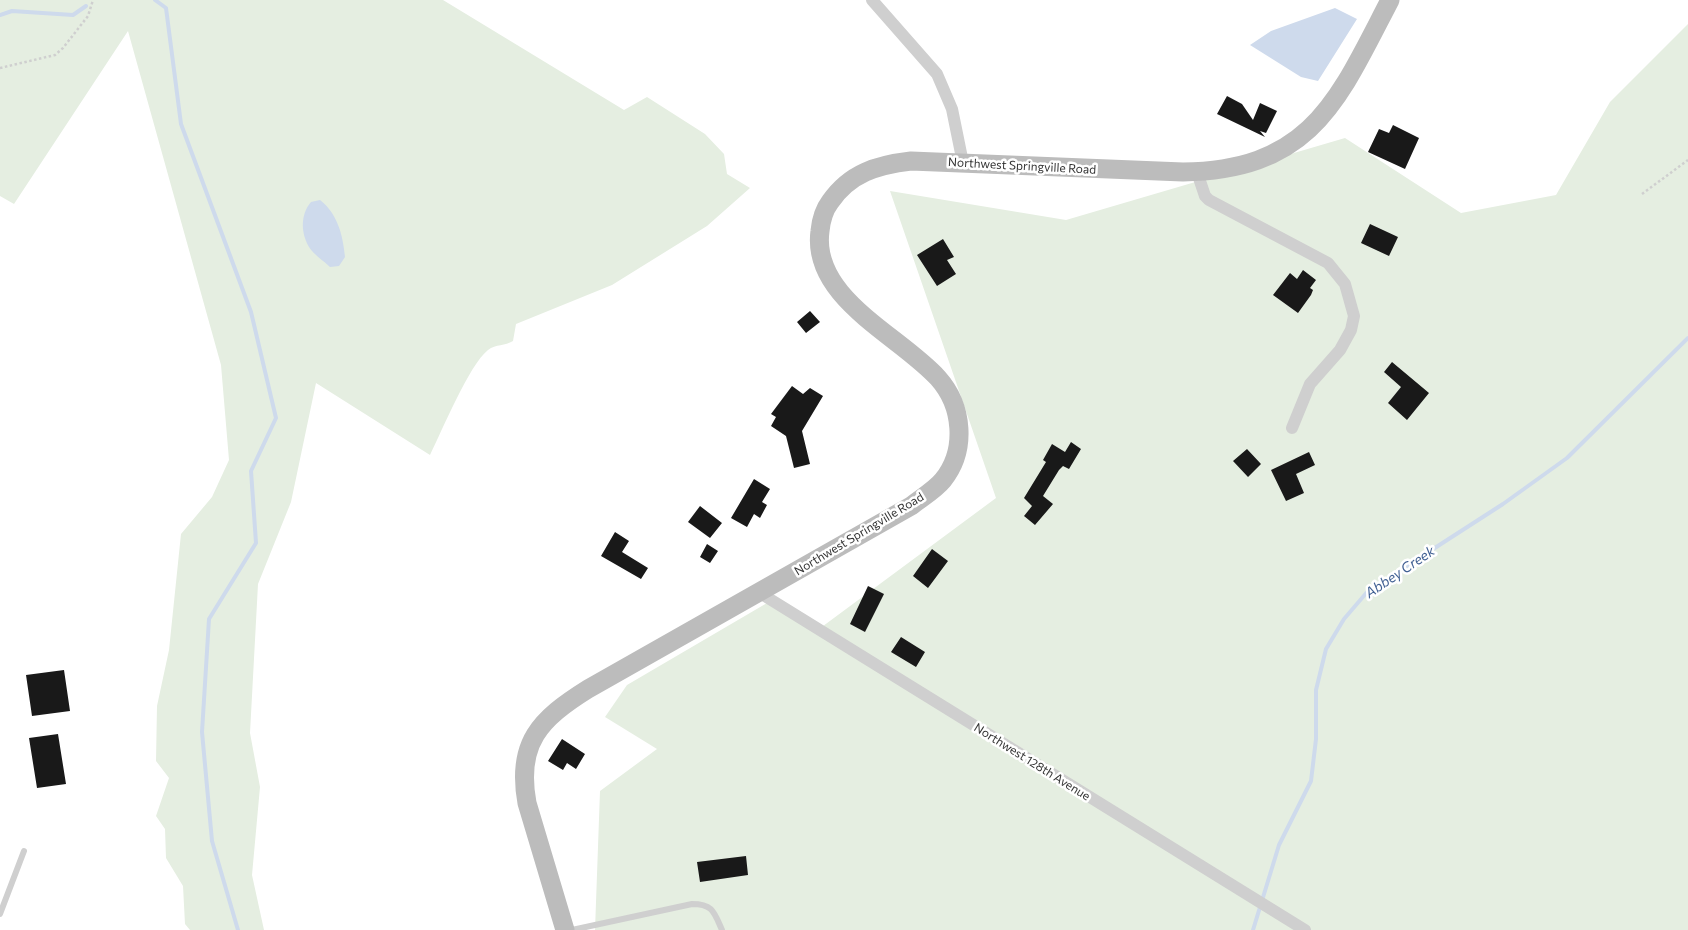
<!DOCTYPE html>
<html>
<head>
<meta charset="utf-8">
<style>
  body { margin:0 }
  canvas { display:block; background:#fff }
</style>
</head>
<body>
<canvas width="1688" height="930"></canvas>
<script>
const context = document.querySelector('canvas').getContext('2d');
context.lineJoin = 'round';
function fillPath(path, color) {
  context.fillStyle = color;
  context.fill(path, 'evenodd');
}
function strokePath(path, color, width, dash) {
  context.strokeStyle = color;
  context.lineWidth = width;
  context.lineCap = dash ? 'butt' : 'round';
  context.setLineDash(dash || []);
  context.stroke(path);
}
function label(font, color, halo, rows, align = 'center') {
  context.font = font + ' Commissioner,sans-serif';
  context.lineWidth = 5;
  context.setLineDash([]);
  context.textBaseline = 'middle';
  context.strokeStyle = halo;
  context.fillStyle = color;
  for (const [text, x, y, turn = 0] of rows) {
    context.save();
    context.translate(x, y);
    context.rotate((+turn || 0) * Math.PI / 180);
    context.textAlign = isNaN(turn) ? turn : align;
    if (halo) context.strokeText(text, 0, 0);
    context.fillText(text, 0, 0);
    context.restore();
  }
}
const green = new Path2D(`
  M 0,0 L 443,0 L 624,110 L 647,97 L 705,134 L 724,154 L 727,174 L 750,188 L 707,226 L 612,285 L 516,324 L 513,341 C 505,346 496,344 488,350 C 469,365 442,431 430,455 L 316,383 L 291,502 L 258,584 L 250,733 L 260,787 L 252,875 L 264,930 L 190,930 L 185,924 L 183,886 L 166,858 L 165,829 L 156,816 L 169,778 L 156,761 L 157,706 L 169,650 L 181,534 L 212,497 L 229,460 L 221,365 L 128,31 L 14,204 L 0,196 Z
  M 1688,24 L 1688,930 L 595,930 L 600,791 L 657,749 L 605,717 L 627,685 L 767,603 L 815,632 L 996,498 L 890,191 L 1066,220 L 1345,138 L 1461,213 L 1556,195 L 1610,102 Z`);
const water = new Path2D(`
  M 1335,8 L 1357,19 L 1318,81 L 1301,77 L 1250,45 L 1271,31 Z
  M 320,200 C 338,214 343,236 345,257 L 339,266 L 330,267 C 324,261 313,254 309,247 C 301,233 300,215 311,202 Z`);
const stream = new Path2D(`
  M 155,0 L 166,8 L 181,124 L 251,312 L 276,418 L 251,471 L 256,543 L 209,619 L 202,732 L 212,841 L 238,930
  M 0,15 L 12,11 L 73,15 L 86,6
  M 1253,930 L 1279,845 L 1311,781 L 1316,739 L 1316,690 L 1326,649 L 1344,619 L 1368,591 L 1503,504 L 1567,458 L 1688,338`);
const building = new Path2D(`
  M 1227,96 L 1242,104 L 1253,120 L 1260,103 L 1277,111 L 1266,133 L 1260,131 L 1265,137 L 1217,114 Z
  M 1393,125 L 1419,138 L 1405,169 L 1368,152 L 1379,129 L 1389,133 Z
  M 1370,224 L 1398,237 L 1389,256 L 1361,243 Z
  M 943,239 L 954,257 L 947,260 L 956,274 L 937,286 L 917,255 Z
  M 1303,270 L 1316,280 L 1310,288 L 1313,290 L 1311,295 L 1298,313 L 1273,295 L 1290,273 L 1297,279 Z
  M 810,311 L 820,322 L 806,333 L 797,322 Z
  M 1392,362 L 1429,393 L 1407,420 L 1388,403 L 1401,387 L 1384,372 Z
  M 792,386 L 803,394 L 810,388 L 823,396 L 802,431 L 810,464 L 794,468 L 786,436 L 771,426 L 776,417 L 771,414 Z
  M 1071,442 L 1081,449 L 1069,469 L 1063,466 L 1059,470 L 1043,496 L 1053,504 L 1035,525 L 1024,516 L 1032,506 L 1024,498 L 1046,462 L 1043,460 L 1052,444 L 1065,452 Z
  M 1247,449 L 1261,464 L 1248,477 L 1233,461 Z
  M 1309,452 L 1315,465 L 1296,474 L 1304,493 L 1286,501 L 1271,470 Z
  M 754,479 L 770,489 L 762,502 L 767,505 L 760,518 L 754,514 L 747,527 L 731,518 Z
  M 700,506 L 722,523 L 710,538 L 688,522 Z
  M 615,532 L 629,541 L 622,552 L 648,568 L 641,579 L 601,556 Z
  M 707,544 L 718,551 L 710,563 L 700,557 Z
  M 932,549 L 948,561 L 928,588 L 913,576 Z
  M 868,586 L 884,594 L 865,632 L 850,624 Z
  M 901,637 L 925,652 L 916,667 L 891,652 Z
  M 64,670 L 70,711 L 32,716 L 26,675 Z
  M 58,734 L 66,784 L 37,788 L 29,738 Z
  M 562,739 L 585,754 L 576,769 L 567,763 L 563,770 L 548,761 Z
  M 746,856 L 748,875 L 700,882 L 697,862 Z`);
const path = new Path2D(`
  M 0,68 L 55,55 L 63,48 L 88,16 L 93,0
  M 1642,194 L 1688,160`);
const lane = new Path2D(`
  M 0,914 L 24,851
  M 572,930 L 692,904 C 713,904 714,912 722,930`);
const street = new Path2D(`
  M 872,0 L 937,74 L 952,109 L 963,163
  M 1197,172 L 1205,196 L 1209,200 L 1328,263 L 1345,284 L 1354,316 L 1351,330 L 1340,350 L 1310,384 L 1292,428
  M 760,593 L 1305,930`);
const secondary = new Path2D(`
  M 565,930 L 527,803 C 516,743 540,719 588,689 L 911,506 C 921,498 935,490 943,480 C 967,450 963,406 938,378 C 899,335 811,298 820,231 C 821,221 824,210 830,202 C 850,173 877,165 911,161 L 1183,172 C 1312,170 1338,100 1390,0`);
const streetNames = [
  ["Northwest Springville Road",1022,166,3],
  ["Northwest Springville Road",859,534,-31],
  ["Northwest 128th Avenue",1032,762,32]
];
const waterNames = [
  ["Abbey Creek",1400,572,-34]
];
fillPath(green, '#e5eee1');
fillPath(water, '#cedaec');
strokePath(stream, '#cedaec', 4);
fillPath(building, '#191919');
strokePath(path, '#cfcfcf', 2.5, [2.5, 2.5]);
strokePath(lane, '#cfcfcf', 6);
strokePath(street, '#cfcfcf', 12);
strokePath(secondary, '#bcbcbc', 19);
label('12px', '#323232', '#fff', streetNames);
label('italic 14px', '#416093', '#fff', waterNames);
</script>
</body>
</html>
